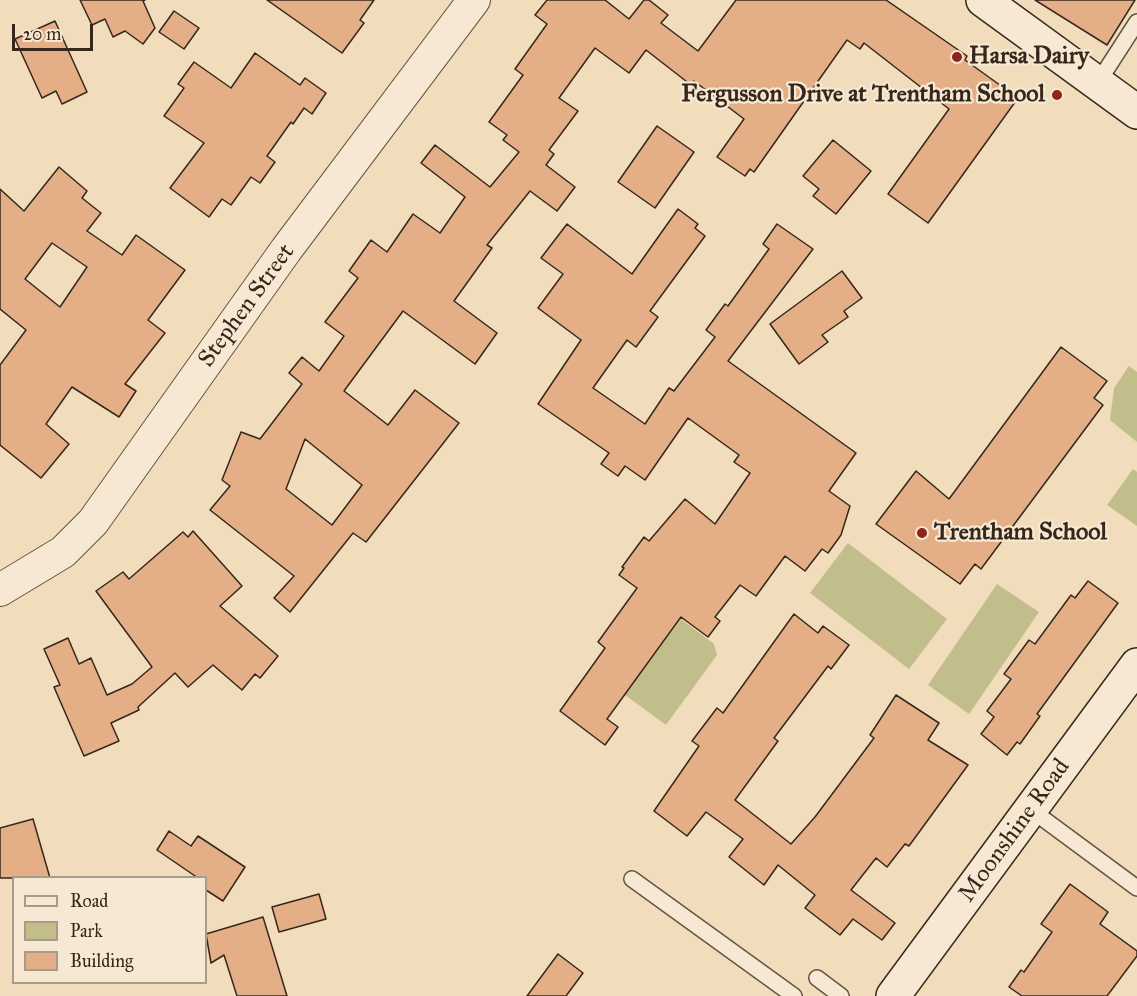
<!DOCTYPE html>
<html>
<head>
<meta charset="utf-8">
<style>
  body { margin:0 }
  #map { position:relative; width:1137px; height:996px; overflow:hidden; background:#f1dcbc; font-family:"IM FELL Great Primer",serif }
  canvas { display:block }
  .legend { position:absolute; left:12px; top:876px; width:195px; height:108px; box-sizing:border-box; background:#f6e8d3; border:2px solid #a99b89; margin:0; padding:8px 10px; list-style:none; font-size:18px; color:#36271b }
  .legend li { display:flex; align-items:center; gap:12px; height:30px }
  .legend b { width:30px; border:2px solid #a99b89 }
  .scale { position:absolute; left:12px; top:24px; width:81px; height:27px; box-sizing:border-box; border:3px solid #36271b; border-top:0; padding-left:8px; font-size:18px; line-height:21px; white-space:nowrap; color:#36271b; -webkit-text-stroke:4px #f6e8d3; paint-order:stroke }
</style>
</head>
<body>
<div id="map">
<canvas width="1137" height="996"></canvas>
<ul class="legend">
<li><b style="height:8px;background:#f6e8d3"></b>Road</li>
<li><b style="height:16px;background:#c2be8c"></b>Park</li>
<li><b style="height:16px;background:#e4af87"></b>Building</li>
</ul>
<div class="scale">20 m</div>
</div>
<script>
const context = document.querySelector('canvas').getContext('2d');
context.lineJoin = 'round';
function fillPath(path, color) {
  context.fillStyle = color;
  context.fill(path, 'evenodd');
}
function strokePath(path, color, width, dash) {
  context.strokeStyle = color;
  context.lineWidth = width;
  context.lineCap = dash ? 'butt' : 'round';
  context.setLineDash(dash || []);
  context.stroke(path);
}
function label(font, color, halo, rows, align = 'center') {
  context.font = font + ' "IM FELL Great Primer",serif';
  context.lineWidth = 4.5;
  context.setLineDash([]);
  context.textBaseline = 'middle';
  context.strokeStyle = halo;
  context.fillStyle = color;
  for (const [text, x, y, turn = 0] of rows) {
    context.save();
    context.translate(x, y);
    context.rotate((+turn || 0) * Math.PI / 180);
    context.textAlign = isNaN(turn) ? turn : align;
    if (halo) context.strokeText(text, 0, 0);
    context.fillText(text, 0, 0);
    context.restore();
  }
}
const green = new Path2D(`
  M 1129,366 L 1137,372 L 1137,442 L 1110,420 L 1114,388 Z
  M 1133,469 L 1137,472 L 1137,526 L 1107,505 Z
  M 848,543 L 947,619 L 909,669 L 810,593 Z
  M 997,584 L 1039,612 L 969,714 L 928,685 Z
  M 681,619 L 714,644 L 717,655 L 666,725 L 625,695 Z`);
const building = new Path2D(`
  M 80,0 L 145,0 L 143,1 L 155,28 L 143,44 L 125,31 L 113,37 L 105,19 L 92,25 Z
  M 267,0 L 374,0 L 360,20 L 364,23 L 342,53 Z
  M 547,0 L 605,0 L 629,19 L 644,0 L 649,0 L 668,15 L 661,23 L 698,51 L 736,0 L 886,0 L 967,56 L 965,60 L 1018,98 L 928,223 L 888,194 L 949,109 L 864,43 L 860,49 L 847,40 L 754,172 L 750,169 L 745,176 L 717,157 L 744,119 L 694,81 L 691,85 L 646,50 L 629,73 L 595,48 L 559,98 L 578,111 L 549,150 L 554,154 L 546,165 L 575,187 L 557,211 L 530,191 L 487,245 L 492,248 L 454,301 L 497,333 L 475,364 L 403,311 L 344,391 L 388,425 L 415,390 L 459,423 L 366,542 L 353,533 L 290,612 L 274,598 L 294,576 L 210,510 L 230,486 L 222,480 L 241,432 L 260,439 L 302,384 L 289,373 L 302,357 L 319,371 L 344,336 L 325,322 L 358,278 L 349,271 L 371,240 L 387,252 L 413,214 L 440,233 L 465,197 L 421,163 L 435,145 L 490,187 L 519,152 L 503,140 L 507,135 L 489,122 L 523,75 L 515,69 L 547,24 L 535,15 ZM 305,439 L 362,485 L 332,525 L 286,489 Z
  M 1035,0 L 1135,0 L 1107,45 Z
  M 174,11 L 199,28 L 184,49 L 159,32 Z
  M 55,21 L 87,92 L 62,104 L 56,91 L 42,98 L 15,39 Z
  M 255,53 L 300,85 L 305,78 L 326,93 L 312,114 L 304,108 L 293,124 L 291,122 L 267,156 L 275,162 L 260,183 L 251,177 L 231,205 L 222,199 L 209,217 L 170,188 L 204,143 L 164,116 L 184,88 L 178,84 L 194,62 L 231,88 Z
  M 657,126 L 694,152 L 655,208 L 618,182 Z
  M 833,140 L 871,171 L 836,214 L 813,196 L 819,189 L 803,176 Z
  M 59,167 L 87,191 L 82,198 L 101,213 L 87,231 L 122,255 L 136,235 L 185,270 L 148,320 L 165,333 L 125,384 L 136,391 L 119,417 L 72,387 L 46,424 L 69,444 L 41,478 L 0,445 L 0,365 L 26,330 L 0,309 L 0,189 L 24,211 ZM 52,243 L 87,267 L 60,307 L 25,279 Z
  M 678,209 L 698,224 L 695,228 L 705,236 L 650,311 L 658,317 L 636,347 L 627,340 L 593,388 L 645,424 L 669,388 L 674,391 L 715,337 L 706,330 L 725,304 L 728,306 L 769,249 L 763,244 L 777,224 L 813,249 L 728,361 L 856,453 L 829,491 L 850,506 L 841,535 L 828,553 L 822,549 L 805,571 L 785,556 L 756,596 L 740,585 L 715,617 L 720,621 L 708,637 L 681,617 L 607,719 L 618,727 L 605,745 L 560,711 L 605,648 L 598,642 L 637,588 L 619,575 L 624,568 L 622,567 L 644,537 L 649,541 L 685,499 L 715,524 L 750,473 L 734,462 L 739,455 L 688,418 L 645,480 L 625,466 L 618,476 L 601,464 L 609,453 L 538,404 L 581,340 L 538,308 L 563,274 L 541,258 L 567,224 L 632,274 Z
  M 842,271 L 862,298 L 844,311 L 848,317 L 822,335 L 828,342 L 799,364 L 770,324 Z
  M 1061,347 L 1107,381 L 1094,398 L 1103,405 L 981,569 L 975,564 L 960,584 L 876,524 L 916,471 L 949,499 Z
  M 193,531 L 242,586 L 220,606 L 278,656 L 260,678 L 255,674 L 242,690 L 213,665 L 188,687 L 175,673 L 138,707 L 139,710 L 111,723 L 119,741 L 84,756 L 54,687 L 60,685 L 44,649 L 68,638 L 79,664 L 91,658 L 107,695 L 132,684 L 152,667 L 96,591 L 123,572 L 129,579 L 183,532 L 188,537 Z
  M 1088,581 L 1118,603 L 1037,714 L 1040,716 L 1020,744 L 1017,742 L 1007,755 L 981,734 L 994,717 L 987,711 L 1011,679 L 1004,674 L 1029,640 L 1035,644 L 1071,595 L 1075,598 Z
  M 794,614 L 818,633 L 823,626 L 849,645 L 831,669 L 828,666 L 774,738 L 778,741 L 735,800 L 791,844 L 815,817 L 874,738 L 870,735 L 896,695 L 939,723 L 928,740 L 968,765 L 909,846 L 905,844 L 887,867 L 876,858 L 851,890 L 895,923 L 882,940 L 853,919 L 840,935 L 805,908 L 815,895 L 778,865 L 764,885 L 729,857 L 743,839 L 706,812 L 687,836 L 654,811 L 699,746 L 692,741 L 717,708 L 723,713 Z
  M 33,819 L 50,878 L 0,878 L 0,828 Z
  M 169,831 L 191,846 L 198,836 L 245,867 L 223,901 L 206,890 L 206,878 L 198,878 L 157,850 Z
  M 1070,884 L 1108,912 L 1100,924 L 1137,951 L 1137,956 L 1107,996 L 1022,996 L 1009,987 L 1021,970 L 1024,972 L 1052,932 L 1041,924 Z
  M 319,894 L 326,919 L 279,932 L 272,907 Z
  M 263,917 L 287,996 L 237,996 L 224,955 L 211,963 L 206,934 Z
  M 558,954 L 583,973 L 566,996 L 527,996 Z`);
const lane = new Path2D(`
  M 1097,84 L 1137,22
  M 1030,809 L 1137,888
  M 632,879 L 794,996
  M 817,978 L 841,996`);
const street = new Path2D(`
  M 0,590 L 63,552 L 93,522 L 286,250 L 474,0`);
const secondary = new Path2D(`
  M 983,0 L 1137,112
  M 893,996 L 1137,665`);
const markers = [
  [957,57,6,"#8f2418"],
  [1057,95,6,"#8f2418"],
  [922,533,6,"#8f2418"]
];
const poiNames = [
  ["Harsa Dairy",969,57],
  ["Fergusson Drive at Trentham School",1045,95,"right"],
  ["Trentham School",934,533]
];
const streetNames = [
  ["Stephen Street",247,306,-54],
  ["Moonshine Road",1015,831,-54]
];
fillPath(green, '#c2be8c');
fillPath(building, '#e4af87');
strokePath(building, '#36271b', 1.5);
strokePath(lane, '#655443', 18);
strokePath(street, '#655443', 34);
strokePath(secondary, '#36271b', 36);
strokePath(lane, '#f6e8d3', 15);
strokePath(street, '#f6e8d3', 32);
strokePath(secondary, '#f6e8d3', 33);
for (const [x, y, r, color] of markers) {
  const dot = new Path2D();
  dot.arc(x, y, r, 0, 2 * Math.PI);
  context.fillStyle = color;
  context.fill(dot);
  strokePath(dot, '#f6e8d3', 2);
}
label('bold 24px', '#36271b', '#f6e8d3', poiNames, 'left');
label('24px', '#36271b', '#f6e8d3', streetNames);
</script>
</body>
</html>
